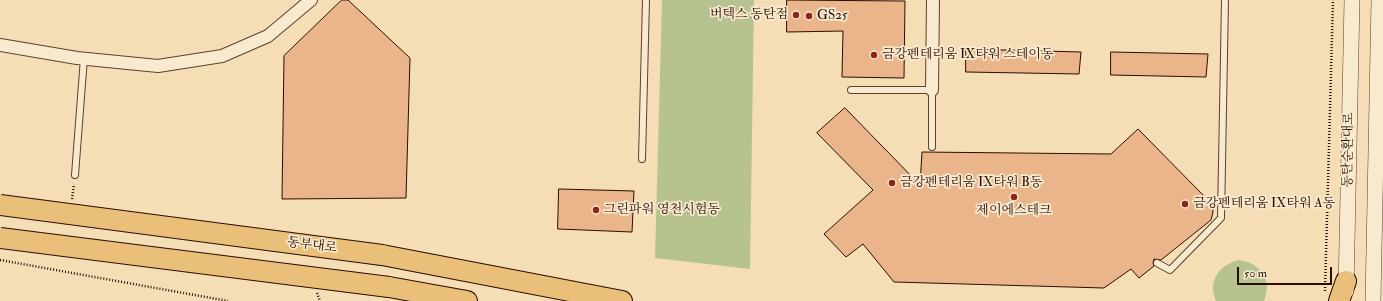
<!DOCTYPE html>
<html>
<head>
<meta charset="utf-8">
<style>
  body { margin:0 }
  #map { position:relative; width:1383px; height:301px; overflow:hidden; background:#f5deb5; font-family:"IM FELL Double Pica",serif }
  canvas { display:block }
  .scale { position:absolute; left:1237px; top:267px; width:95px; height:18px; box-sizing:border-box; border:2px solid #2a0c00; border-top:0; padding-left:5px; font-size:12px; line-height:14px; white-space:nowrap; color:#2a0c00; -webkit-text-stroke:3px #f8eacf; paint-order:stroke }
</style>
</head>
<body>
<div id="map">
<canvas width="1383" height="301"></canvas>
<div class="scale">50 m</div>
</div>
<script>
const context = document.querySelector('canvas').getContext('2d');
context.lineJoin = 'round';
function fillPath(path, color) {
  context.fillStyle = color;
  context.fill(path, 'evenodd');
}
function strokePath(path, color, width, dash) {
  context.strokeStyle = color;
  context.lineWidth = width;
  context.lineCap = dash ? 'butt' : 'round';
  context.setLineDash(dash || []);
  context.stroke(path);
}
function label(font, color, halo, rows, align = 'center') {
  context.font = font + ' "IM FELL Double Pica","Noto Serif KR",serif';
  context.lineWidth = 3.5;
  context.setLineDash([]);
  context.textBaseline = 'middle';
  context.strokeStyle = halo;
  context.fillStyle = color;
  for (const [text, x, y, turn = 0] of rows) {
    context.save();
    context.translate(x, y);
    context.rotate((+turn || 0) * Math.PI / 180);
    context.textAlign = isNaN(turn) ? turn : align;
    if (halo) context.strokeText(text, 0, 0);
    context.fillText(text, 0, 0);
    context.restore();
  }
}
const green = new Path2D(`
  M 662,0 L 754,0 L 750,269 L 655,258 Z
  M 1239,260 C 1260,263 1273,280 1264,301 L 1216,301 C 1208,281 1218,265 1239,260 Z`);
const building = new Path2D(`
  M 342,0 L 348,0 L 410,58 L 406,198 L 282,199 L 284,56 Z
  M 787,0 L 905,1 L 904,78 L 842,77 L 843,31 L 787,32 Z
  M 966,49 L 1081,52 L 1079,74 L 966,72 Z
  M 1111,52 L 1208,54 L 1206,77 L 1111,75 Z
  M 845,108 L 920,185 L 922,152 L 1111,154 L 1138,129 L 1209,201 L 1213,207 L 1213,212 L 1211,220 L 1161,260 L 1154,259 L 1153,263 L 1154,266 L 1139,278 L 1131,269 L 1104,288 L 894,282 L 863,244 L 846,257 L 824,234 L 873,190 L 817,133 Z
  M 559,189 L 634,191 L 632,232 L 558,229 Z`);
const path = new Path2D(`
  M 72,199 L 74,184
  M 0,260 L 228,301
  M 1325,291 L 1333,0
  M 317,293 L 320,301`);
const service = new Path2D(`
  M 851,90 L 932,90 L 932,147
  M 642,159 L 646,0
  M 75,175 L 84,58
  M 1157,263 L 1170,270 L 1221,218 L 1225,0`);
const minor = new Path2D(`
  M 0,45 L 77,58 L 158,66 L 222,56 L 268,36 L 311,0
  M 932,90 L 933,0`);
const tertiary = new Path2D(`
  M 1346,291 L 1352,0
  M 1373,301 L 1379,0`);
const trunk = new Path2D(`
  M 382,255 L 622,301
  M 389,287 L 467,301
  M 1339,301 L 1346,281`);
const trunkBridge = new Path2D(`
  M 0,205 L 382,255
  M 0,238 L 389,287`);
const markers = [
  [796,15,4,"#8f2418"],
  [809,16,4,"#8f2418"],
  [874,55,4,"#8f2418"],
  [892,183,4,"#8f2418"],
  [1014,197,4,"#8f2418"],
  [1185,204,4,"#8f2418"],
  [596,210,4,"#8f2418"]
];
const poiNames = [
  ["버텍스 동탄점",788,15,"right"],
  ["GS25",817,16],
  ["금강펜테리움 IX타워 스테이동",882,55],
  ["금강펜테리움 IX타워 B동",900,183],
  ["금강펜테리움 IX타워 A동",1193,204],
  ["그린파워 영천시험동",604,210],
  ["제이에스테크",1014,211,"center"]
];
const streetNames = [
  ["동탄순환대로",1349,150,-89],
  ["동부대로",312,246,7]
];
fillPath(green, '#b7c291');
fillPath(building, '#eab58a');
strokePath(building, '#2a0c00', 1);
strokePath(service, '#5d402d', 8);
strokePath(minor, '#5d402d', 14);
strokePath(tertiary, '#5d402d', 16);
strokePath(trunk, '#2a0c00', 22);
strokePath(path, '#2a0c00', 2.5, [1, 2]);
strokePath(service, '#f8eacf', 6);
strokePath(minor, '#f8eacf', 12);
strokePath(tertiary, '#f8eacf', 15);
strokePath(trunk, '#eabf7a', 20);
strokePath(trunkBridge, '#2a0c00', 22, []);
strokePath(trunkBridge, '#eabf7a', 20);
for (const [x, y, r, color] of markers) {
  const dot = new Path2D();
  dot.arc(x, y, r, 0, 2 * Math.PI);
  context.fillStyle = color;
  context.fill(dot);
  strokePath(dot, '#f8eacf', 1.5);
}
label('13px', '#2a0c00', '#f8eacf', poiNames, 'left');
label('13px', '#2a0c00', '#f8eacf', streetNames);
</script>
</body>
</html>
